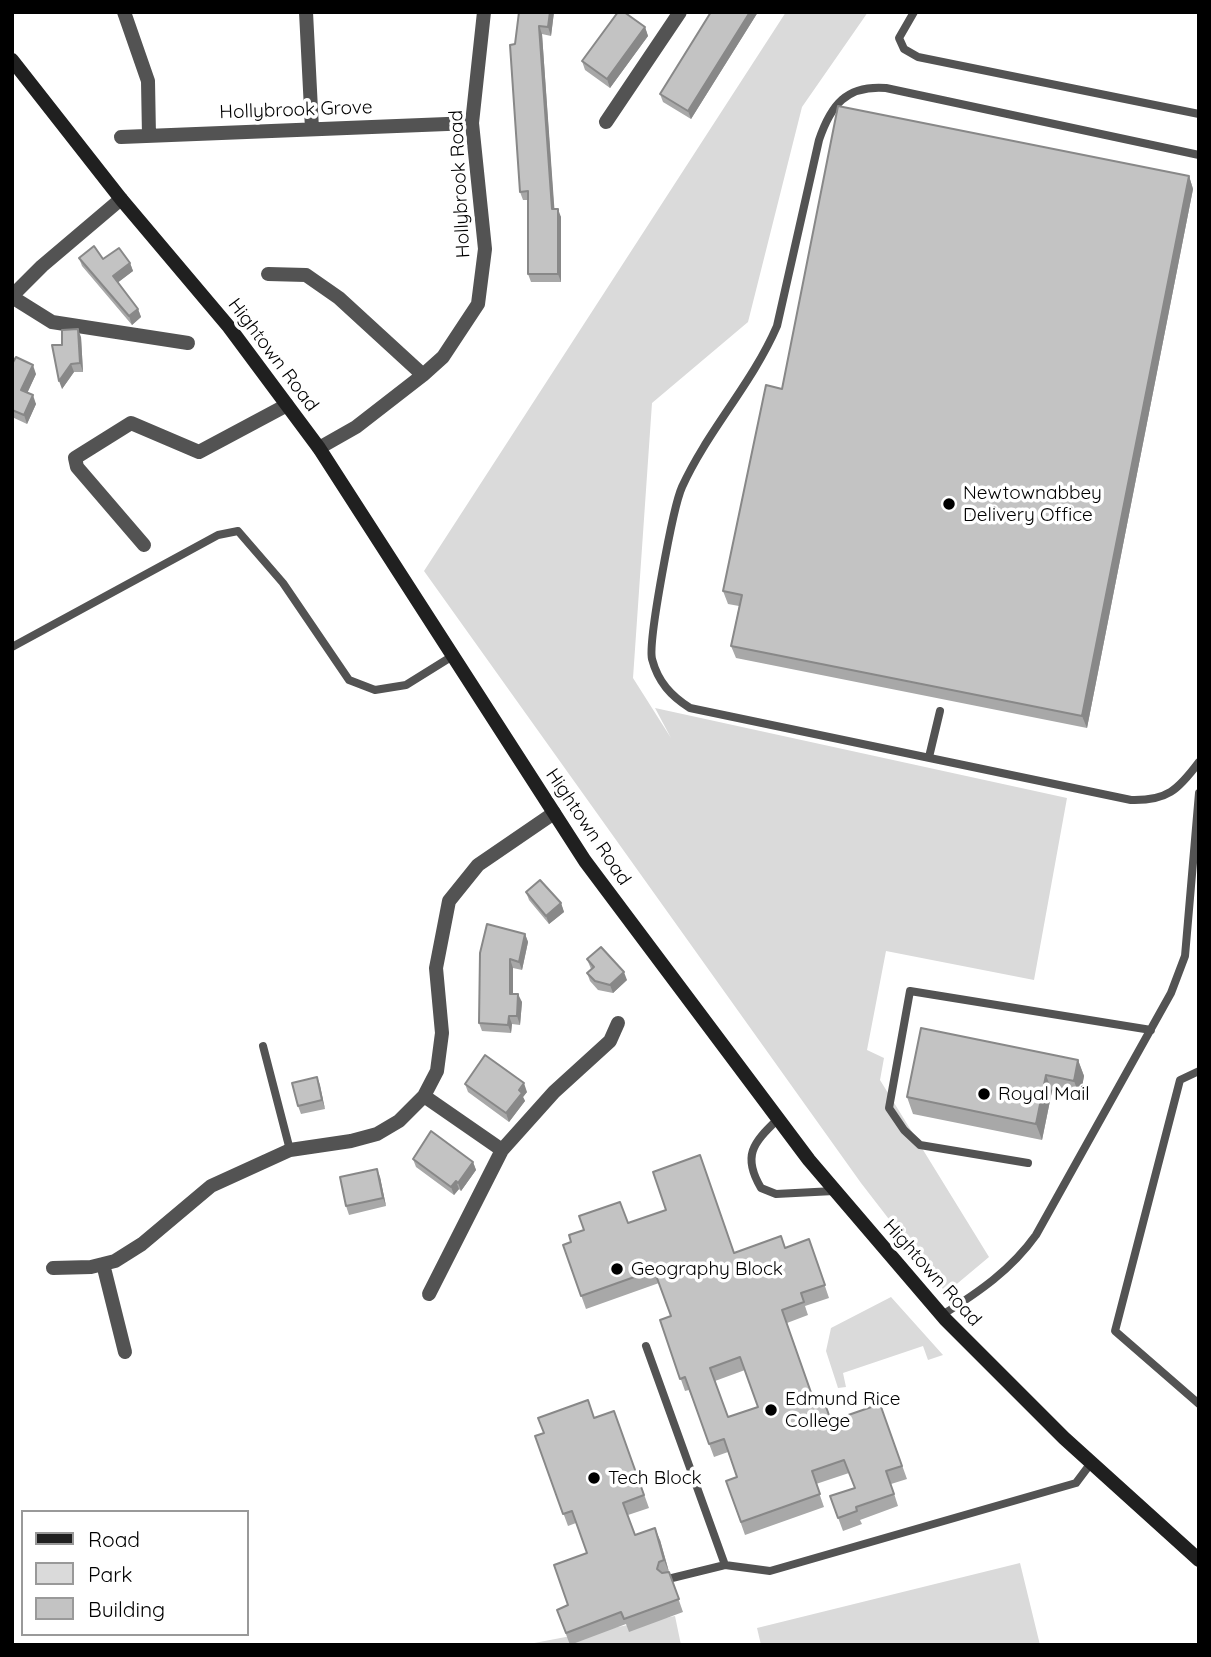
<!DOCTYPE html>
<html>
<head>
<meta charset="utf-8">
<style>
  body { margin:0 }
  #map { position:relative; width:1211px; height:1657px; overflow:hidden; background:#fff; font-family:Quicksand,sans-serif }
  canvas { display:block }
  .frame { position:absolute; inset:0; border:14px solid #000; pointer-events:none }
  .legend { position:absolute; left:21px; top:1510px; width:228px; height:126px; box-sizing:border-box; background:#fff; border:2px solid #999; margin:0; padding:9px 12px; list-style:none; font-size:21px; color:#000 }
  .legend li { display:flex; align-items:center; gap:14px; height:35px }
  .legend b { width:35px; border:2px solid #999 }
</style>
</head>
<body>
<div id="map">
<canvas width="1211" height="1657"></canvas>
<div class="frame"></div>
<ul class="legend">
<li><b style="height:9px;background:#202020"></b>Road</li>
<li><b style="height:19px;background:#dadada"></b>Park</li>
<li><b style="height:19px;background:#c3c3c3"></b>Building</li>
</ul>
</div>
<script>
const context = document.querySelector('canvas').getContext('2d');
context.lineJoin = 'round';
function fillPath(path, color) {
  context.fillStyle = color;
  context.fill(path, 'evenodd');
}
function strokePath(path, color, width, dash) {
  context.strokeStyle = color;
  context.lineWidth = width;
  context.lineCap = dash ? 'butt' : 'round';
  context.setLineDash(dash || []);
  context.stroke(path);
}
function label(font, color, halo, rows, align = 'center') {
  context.font = font + ' Quicksand,sans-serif';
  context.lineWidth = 7;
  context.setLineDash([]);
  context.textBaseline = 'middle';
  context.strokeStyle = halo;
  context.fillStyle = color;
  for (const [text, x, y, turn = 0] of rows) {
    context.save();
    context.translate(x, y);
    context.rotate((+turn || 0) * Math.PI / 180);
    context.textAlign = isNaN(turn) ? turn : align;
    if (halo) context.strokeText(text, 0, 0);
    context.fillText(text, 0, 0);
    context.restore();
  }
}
const green = new Path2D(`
  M 786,12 L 868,12 L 802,107 L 748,322 L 652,403 L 633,678 L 671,738 L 655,708 L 1067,798 L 1034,980 L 886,951 L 867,1050 L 884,1058 L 880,1080 L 989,1257 L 946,1293 L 861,1183 L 424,571 Z
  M 891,1297 L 943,1355 L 928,1360 L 923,1346 L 843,1373 L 846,1387 L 838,1388 L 826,1351 L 831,1328 Z
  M 1020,1563 L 1040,1645 L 761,1645 L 757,1628 Z
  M 675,1616 L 681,1645 L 524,1645 Z`);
const service = new Path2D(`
  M 914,12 L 899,38 L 904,49 L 918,57 L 1199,114
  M 1199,155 L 886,88 C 846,85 831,105 819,140 L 777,326 C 752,384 708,430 682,487 C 673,507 648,641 652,659 C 658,682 671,696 690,708 L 1131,800 C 1167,801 1178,790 1199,762
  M 12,647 L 218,535 L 238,531 L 283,583 L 349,680 L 375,690 L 406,685 L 451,657
  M 929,757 L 940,711
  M 263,1046 L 290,1150
  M 1199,1071 L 1180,1080 L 1115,1331 L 1199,1404
  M 777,1120 C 753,1143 742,1156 761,1188 L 776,1194 L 834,1191
  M 1028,1163 L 920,1145 L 904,1130 L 889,1108 L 910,991 L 1151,1030
  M 942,1315 C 979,1292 1011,1270 1036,1235 L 1171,993 L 1185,956 L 1199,793
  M 646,1346 L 725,1565
  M 668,1579 L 725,1565 L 770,1571 L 1076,1483 L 1091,1463`);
const minor = new Path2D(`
  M 124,12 L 148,81 L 149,136
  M 306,12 L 312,129
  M 606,122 L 680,12
  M 121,137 L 472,123
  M 268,274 L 306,275 L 339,298 L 423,375
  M 12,296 L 42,266 L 121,199
  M 12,297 L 52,322 L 188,343
  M 319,448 L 356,427 L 423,375 L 443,357 L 478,304 L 485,249 L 472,123 L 484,12
  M 144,545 L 77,467 L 75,458 L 131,423 L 199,452 L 287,405
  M 424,1096 L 502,1150
  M 103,1264 L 125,1352
  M 53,1268 L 91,1267 L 115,1261 L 142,1244 L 211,1186 L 290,1150 L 351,1141 L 377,1134 L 399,1121 L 424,1096 L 437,1071 L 442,1033 L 436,968 L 449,901 L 478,865 L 554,813
  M 429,1294 L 502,1150 L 554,1092 L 610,1041 L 618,1023`);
const secondary = new Path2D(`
  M 12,60 L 121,199 L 229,327 L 319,448 L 585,861 L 809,1160 L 945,1319 L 1064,1438 L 1199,1560`);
const wall = new Path2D(`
  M 519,12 L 554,12 L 551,36 L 542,34 L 554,209 L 561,217 L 561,282 L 531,282 L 528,274 L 528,200 L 523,200 L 520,192 L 515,44 Z
  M 711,12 L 758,12 L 691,119 L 663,102 L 660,94 Z
  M 645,27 L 648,36 L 610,88 L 585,70 L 582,61 Z
  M 1189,176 L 1193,189 L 1087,728 L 736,658 L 731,646 L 739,606 L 728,604 L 723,591 L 782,389 Z
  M 79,258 L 103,259 L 130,263 L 133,271 L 118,282 L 138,309 L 141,317 L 132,325 L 82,266 Z
  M 81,337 L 83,372 L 74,372 L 62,389 L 62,345 Z
  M 12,364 L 36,374 L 27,393 L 36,404 L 27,424 L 12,417 Z
  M 526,892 L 561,903 L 564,912 L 549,924 L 529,900 Z
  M 525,934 L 528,942 L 522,970 L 513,968 L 513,994 L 522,1002 L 520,1025 L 512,1024 L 511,1033 L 482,1031 L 479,1023 L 480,953 Z
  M 587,959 L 627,980 L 613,993 L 598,990 L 590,981 L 587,973 L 591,969 Z
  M 1078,1060 L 1084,1076 L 1080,1097 L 1052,1091 L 1042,1140 L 913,1114 L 907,1097 Z
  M 317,1077 L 325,1109 L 301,1114 L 298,1106 Z
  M 465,1084 L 527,1092 L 523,1097 L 525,1101 L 509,1122 L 468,1092 Z
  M 413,1159 L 473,1162 L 476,1170 L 461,1191 L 459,1189 L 454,1195 L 416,1167 Z
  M 380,1177 L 386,1206 L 349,1215 L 346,1206 Z
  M 809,1239 L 829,1298 L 805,1306 L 808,1315 L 787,1323 L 814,1401 L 831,1421 L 880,1404 L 907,1479 L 891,1484 L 898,1506 L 860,1520 L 862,1524 L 843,1531 L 830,1496 L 855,1488 L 849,1473 L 816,1484 L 824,1507 L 745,1535 L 726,1481 L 737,1477 L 728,1452 L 714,1457 L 689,1390 L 685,1391 L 660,1320 L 671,1316 L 659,1283 L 586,1309 L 563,1245 L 734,1252 L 785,1248 ZM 745,1370 L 758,1407 L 728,1417 L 715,1381 Z
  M 614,1411 L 649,1508 L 628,1515 L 635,1535 L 660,1540 L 669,1572 L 683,1612 L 629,1632 L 626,1624 L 570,1645 L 557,1610 L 568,1605 L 587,1553 L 576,1523 L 568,1526 L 535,1436 Z`);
const shadedWall = new Path2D(`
  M 550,12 L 554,12 L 551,36 L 548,27 Z
  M 750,12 L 758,12 L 691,119 L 688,111 Z
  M 539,26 L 542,34 L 555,217 L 552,209 Z
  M 645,27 L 648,36 L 610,88 L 607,79 Z
  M 1189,176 L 1193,189 L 1087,728 L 1082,716 Z
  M 558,209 L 561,217 L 561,282 L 558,274 Z
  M 130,263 L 133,271 L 116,284 L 113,276 Z
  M 138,309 L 141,317 L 132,325 L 129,316 Z
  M 78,329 L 81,337 L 83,372 L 80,363 Z
  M 71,364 L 74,372 L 62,389 L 59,381 Z
  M 33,365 L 36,374 L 25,398 L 21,390 Z
  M 33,395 L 36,404 L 27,424 L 24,415 Z
  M 561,903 L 564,912 L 549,924 L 546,916 Z
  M 525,934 L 528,942 L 522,970 L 519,962 Z
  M 510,959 L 513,968 L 513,1002 L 510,994 Z
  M 624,972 L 627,980 L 613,993 L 610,985 Z
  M 518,994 L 522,1002 L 520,1025 L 517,1016 Z
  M 509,1016 L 512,1024 L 511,1033 L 508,1025 Z
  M 1078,1060 L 1084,1076 L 1080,1097 L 1074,1081 Z
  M 1046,1075 L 1052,1091 L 1042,1140 L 1036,1124 Z
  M 317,1077 L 320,1085 L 325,1109 L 322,1100 Z
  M 524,1083 L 527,1092 L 523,1097 L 525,1101 L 509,1122 L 506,1113 Z
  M 473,1162 L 476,1170 L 461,1191 L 458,1183 Z
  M 377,1169 L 380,1177 L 386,1206 L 383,1198 Z
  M 456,1181 L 459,1189 L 454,1195 L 451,1187 Z
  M 655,1528 L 660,1540 L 669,1572 L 664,1560 Z`);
const building = new Path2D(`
  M 519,12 L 550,12 L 548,27 L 539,26 L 552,209 L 558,209 L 558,274 L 528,274 L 528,191 L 520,192 L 510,45 L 515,44 Z
  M 618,12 L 624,12 L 645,27 L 607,79 L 582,61 Z
  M 711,12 L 750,12 L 688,111 L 660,94 Z
  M 838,106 L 1189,176 L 1082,716 L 731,646 L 742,595 L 723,591 L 766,385 L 782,389 Z
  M 94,246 L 103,259 L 119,248 L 130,263 L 113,276 L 138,309 L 129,316 L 79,258 Z
  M 78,329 L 80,363 L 71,364 L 59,381 L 52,345 L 62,345 L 62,330 Z
  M 16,357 L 33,365 L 21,390 L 33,395 L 24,415 L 12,410 L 12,364 Z
  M 540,880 L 561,903 L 546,916 L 526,892 Z
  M 487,924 L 525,934 L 519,962 L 510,959 L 510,994 L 518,994 L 517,1016 L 509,1016 L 508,1025 L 479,1023 L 480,953 Z
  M 601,947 L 624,972 L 610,985 L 595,981 L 587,973 L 594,967 L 587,959 Z
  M 921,1028 L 1078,1060 L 1074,1081 L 1046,1075 L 1036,1124 L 907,1097 Z
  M 485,1055 L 524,1083 L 519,1090 L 522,1093 L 506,1113 L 465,1084 Z
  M 317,1077 L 322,1100 L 298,1106 L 292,1083 Z
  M 431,1131 L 473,1162 L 458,1183 L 456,1181 L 451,1187 L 413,1159 Z
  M 700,1155 L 734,1253 L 781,1236 L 785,1248 L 809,1239 L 825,1285 L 801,1293 L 804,1302 L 782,1310 L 814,1401 L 823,1398 L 831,1421 L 880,1404 L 902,1466 L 886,1471 L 894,1494 L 856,1507 L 857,1511 L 838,1518 L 830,1496 L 855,1488 L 844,1460 L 812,1471 L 820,1494 L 741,1522 L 726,1481 L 737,1477 L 724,1439 L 709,1444 L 685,1377 L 680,1379 L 660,1320 L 671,1316 L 654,1270 L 581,1296 L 563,1245 L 571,1242 L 569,1235 L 584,1230 L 579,1216 L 620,1202 L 628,1223 L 666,1210 L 653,1172 ZM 740,1357 L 758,1407 L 728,1417 L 710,1368 Z
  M 377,1169 L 383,1198 L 346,1206 L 340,1177 Z
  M 588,1400 L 594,1418 L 614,1411 L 644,1495 L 623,1503 L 635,1535 L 655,1528 L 664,1560 L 659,1562 L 657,1569 L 662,1573 L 669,1572 L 679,1599 L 624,1619 L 621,1612 L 566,1633 L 557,1610 L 568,1605 L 554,1565 L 587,1553 L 572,1511 L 563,1514 L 535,1436 L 544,1433 L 538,1418 Z`);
const markers = [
  [949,504,7,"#000"],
  [984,1094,7,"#000"],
  [617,1269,7,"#000"],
  [771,1410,7,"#000"],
  [594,1478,7,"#000"]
];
const streetNames = [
  ["Hollybrook Grove",296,110,-2],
  ["Hollybrook Road",460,184,-93],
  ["Hightown Road",273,355,53],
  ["Hightown Road",588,827,56],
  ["Hightown Road",932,1273,48]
];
const poiNames = [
  ["Newtownabbey",963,493],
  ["Delivery Office",963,515],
  ["Royal Mail",998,1094],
  ["Geography Block",631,1269],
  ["Edmund Rice",785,1399],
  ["College",785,1421],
  ["Tech Block",608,1478]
];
fillPath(green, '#dadada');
strokePath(service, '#535353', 8);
strokePath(minor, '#535353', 14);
strokePath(secondary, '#202020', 14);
fillPath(wall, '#a8a8a8');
fillPath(shadedWall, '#888');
fillPath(building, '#c3c3c3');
strokePath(building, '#888', 2);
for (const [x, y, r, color] of markers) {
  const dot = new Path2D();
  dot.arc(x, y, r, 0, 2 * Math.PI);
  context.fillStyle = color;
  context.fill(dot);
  strokePath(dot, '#fff', 2.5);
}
label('19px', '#000', '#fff', streetNames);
label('19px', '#000', '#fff', poiNames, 'left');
</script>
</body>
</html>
